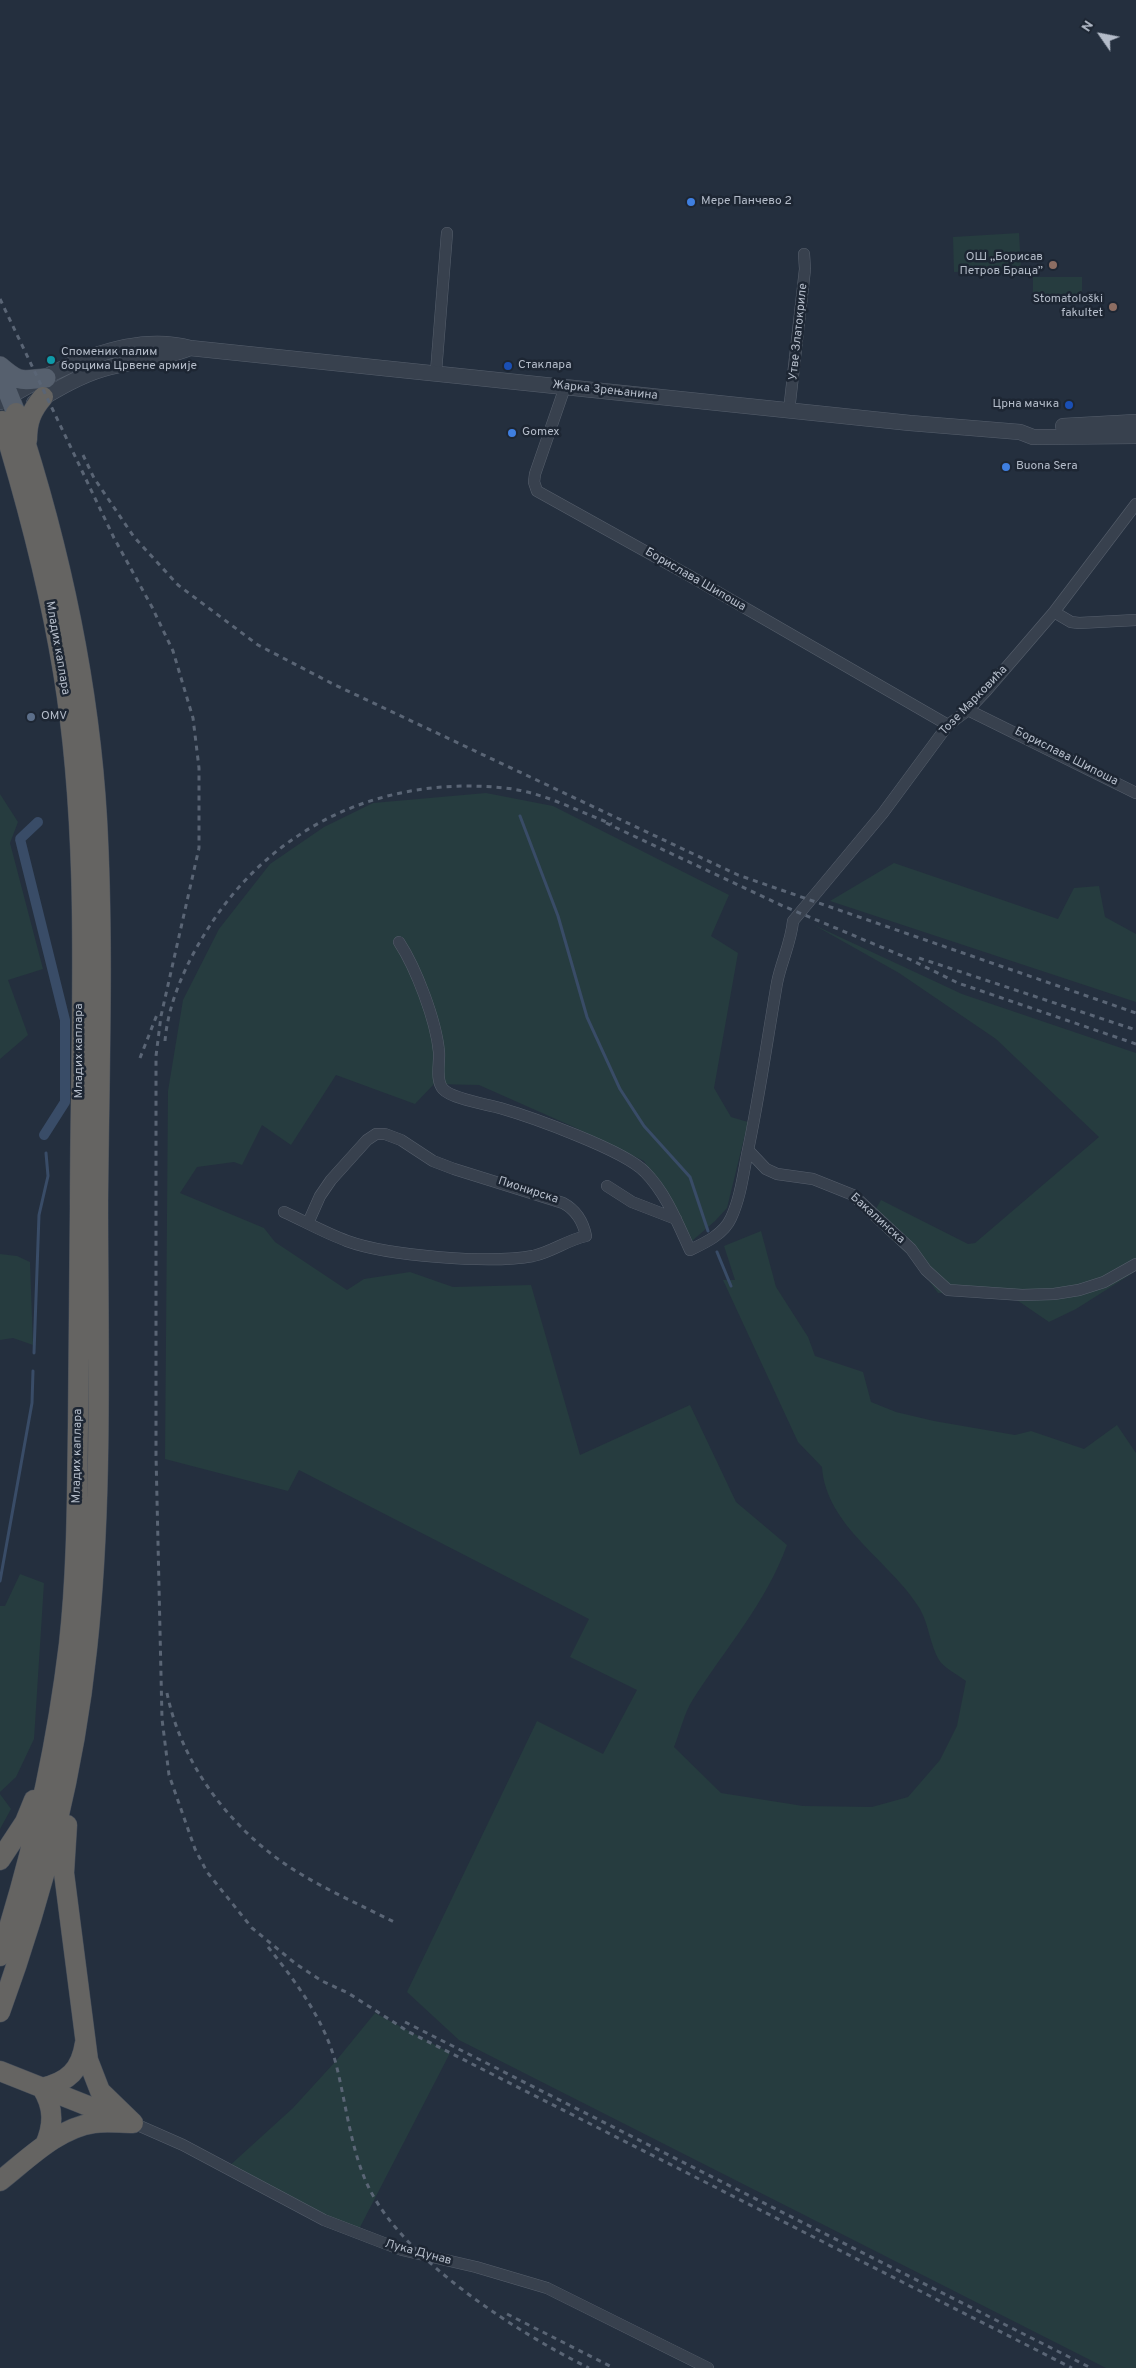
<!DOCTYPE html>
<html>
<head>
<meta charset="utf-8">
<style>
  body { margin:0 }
  #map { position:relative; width:1136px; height:2368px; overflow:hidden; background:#242f3e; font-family:Overpass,sans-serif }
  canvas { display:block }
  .north { position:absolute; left:1076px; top:10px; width:50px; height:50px; -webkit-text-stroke:4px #1d2633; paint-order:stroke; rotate:303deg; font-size:14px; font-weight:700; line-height:20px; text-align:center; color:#b4bcc9 }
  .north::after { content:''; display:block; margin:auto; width:18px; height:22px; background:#b4bcc9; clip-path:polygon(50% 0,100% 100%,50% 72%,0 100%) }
</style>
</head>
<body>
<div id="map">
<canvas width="1136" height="2368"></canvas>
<div class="north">N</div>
</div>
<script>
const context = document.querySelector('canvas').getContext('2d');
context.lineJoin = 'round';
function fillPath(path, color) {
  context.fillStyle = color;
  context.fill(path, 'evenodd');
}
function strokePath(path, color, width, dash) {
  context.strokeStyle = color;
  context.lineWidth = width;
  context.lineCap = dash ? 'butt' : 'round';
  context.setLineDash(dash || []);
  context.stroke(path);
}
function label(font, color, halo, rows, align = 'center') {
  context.font = font + ' Overpass,sans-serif';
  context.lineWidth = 5;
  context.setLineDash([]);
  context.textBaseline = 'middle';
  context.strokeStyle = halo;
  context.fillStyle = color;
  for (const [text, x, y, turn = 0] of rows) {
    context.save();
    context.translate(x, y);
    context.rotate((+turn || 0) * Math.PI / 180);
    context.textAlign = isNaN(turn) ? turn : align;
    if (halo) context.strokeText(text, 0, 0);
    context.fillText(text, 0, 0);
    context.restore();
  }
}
const green = new Path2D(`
  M 1019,233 L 1021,269 L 954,272 L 953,237 Z
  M 1033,277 L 1082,277 L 1082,303 L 1033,303 Z
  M 486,793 L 553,806 L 729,895 L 711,936 L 738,953 L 714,1088 L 731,1117 L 748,1122 L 727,1208 L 715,1221 L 692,1241 L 644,1161 L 576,1128 L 479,1085 L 434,1084 L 415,1104 L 336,1075 L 291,1145 L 262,1125 L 242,1165 L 234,1162 L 197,1167 L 180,1193 L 264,1228 L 275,1242 L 347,1290 L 364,1279 L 410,1272 L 453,1287 L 531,1285 L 580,1455 L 690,1405 L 736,1502 L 787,1545 C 766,1603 725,1649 692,1701 C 684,1714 680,1732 674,1747 L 721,1793 L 803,1806 L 872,1807 L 908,1797 L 940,1760 L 957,1726 L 966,1681 C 958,1675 944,1668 939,1660 C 930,1645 929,1625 920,1609 C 891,1561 826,1527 822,1467 L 798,1442 L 723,1280 L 735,1280 L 724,1246 L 761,1231 L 776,1287 L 808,1337 L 815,1356 L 863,1372 L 871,1402 L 896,1412 L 934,1421 L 1015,1435 L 1031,1431 L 1084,1449 L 1117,1425 L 1136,1453 L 1136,2368 L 1106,2368 L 459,2040 L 407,1992 L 537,1721 L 603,1754 L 637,1690 L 570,1657 L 589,1619 L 299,1470 L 288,1491 L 165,1459 L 168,1091 L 183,1000 L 219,929 L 270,864 L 324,827 L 373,803 Z
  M 0,794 L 18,822 L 10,843 L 43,969 L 8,980 L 28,1035 L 0,1059 Z
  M 894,863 L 1058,919 L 1074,888 L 1099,886 L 1105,917 L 1136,934 L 1136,1002 L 830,901 Z
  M 814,925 L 962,994 L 1136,1053 L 1136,1271 L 1076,1309 L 1049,1322 L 1011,1296 L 968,1292 L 938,1293 L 915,1261 L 870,1219 L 881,1200 L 968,1244 L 975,1243 L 1099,1137 L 996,1039 L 899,973 Z
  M 0,1254 L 17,1256 L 30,1262 L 33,1345 L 13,1338 L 0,1340 Z
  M 20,1574 L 44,1583 L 34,1739 L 16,1777 L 0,1792 L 0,1606 L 5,1606 Z
  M 0,1794 L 11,1809 L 0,1829 Z
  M 375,2013 L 450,2053 L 357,2233 L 227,2168 L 293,2108 L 335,2062 Z`);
const stream = new Path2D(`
  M 520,816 L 558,916 L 587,1017 L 620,1089 L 644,1126 L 690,1177 L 708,1231
  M 717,1252 L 731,1286
  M 34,1353 L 39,1215 L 48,1176 L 46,1153
  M 0,1581 L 32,1403 L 33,1371`);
const canal = new Path2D(`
  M 38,822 L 20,839 L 65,1020 L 65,1102 L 44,1135`);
const minor = new Path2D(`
  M 436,372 L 447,233
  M 565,387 L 535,474 L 534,482 L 537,491 L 688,575 L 948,725
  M 789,411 L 805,269 L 804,254
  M 1054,612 L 1071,622 L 1079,623 L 1136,620
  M 968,710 L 1136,793
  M 399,942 C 416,968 436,1020 439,1052 C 440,1062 435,1080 443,1089 C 452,1099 486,1104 500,1108 C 531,1117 624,1150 645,1172 C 666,1193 678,1224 690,1250 C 705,1243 724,1234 731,1218 C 740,1199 743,1176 747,1155 C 759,1099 767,1041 777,983 C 781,962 791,943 793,921 L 883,813 L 948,725 L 968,710 L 986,691 L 1054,612 L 1136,504
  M 748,1150 L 766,1169 L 777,1174 L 813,1179 L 853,1195 L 911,1249 L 926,1270 L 948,1290 L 1022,1295 L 1054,1294 L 1079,1290 L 1104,1282 L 1136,1264
  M 607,1186 L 632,1202 L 676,1219
  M 284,1212 C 304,1221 325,1233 347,1241 C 388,1256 490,1264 533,1256 C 552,1252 567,1240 586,1236 C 583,1221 576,1210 563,1203 L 454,1169 L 433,1161 L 401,1140 L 385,1134 L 376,1134 L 367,1140 L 331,1180 L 320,1196 L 308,1223
  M 133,2123 L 183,2145 L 324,2220 L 402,2250 L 476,2267 L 547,2288 L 708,2368`);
const tertiary = new Path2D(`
  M 0,402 C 54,371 126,330 190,348 L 910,423 L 1020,432 L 1033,437 L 1136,436
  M 34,403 C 56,390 79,376 103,369 C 132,361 162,359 190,348
  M 1063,426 L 1136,422`);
const primary = new Path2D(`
  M 0,366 C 21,384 21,380 46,378
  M 0,373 L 16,413`);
const trunk = new Path2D(`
  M 27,440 C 27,422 31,411 43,397
  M 67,1825 L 64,1873 L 88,2060 L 100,2091 L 133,2123
  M 0,1860 L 25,1822 L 34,1800
  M 0,1956 C 33,1854 56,1751 69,1644 C 77,1572 77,1499 78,1426 C 79,1354 80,1281 80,1208 C 80,1032 92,846 63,671 C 49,586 27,503 2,421
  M 0,2012 C 43,1895 74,1773 87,1649 C 103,1501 98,1350 98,1202 C 99,1074 104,946 97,819 C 89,681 59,544 16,413
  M 0,2071 L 121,2119
  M 45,2145 C 54,2125 54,2107 42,2088 C 68,2082 81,2070 85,2043
  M 0,2181 C 28,2159 58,2128 94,2123 C 107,2121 120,2123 133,2123`);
const rail = new Path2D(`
  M 0,299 L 114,538 L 152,607 L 173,651 L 193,718 L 199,768 L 199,848 L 161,1016 L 156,1056 L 156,1455 L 162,1719 L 169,1775 L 195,1849 L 207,1872 L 252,1928 L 296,1964 L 322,1981 L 348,1993 L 409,2032 L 1072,2368
  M 83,455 L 94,478 L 134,537 L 178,585 L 258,645 L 333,684 L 738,875 L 1136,1013
  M 606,823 L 783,906 L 905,957 L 958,983 L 1136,1044
  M 919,958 L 1136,1030
  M 165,1041 C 168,1004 185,966 204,935 C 269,827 381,775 505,788 C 543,792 577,811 612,824
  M 140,1058 L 158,1012
  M 167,1693 C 181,1762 227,1824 285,1864 C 317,1886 361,1905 396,1923
  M 268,1947 C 296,1982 324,2019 336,2064 C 346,2103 351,2152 369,2188 C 405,2261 518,2333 589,2368
  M 405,2022 L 1091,2368
  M 507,2314 L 614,2368`);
const markers = [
  [691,202,5,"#3f7fe0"],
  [1053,265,5,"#8d6e63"],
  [1113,307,5,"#8d6e63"],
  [51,360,5,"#0f9aa8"],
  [508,366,5,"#1a4fb4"],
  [1069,405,5,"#1a4fb4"],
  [512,433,5,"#3f7fe0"],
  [1006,467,5,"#3f7fe0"],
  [31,717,5,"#5c6f8a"]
];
const poiNames = [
  ["Мере Панчево 2",701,202],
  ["ОШ „Борисав",1043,258,"right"],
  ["Петров Браца”",1043,272,"right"],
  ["Stomatološki",1103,300,"right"],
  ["fakultet",1103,314,"right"],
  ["Споменик палим",61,353],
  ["борцима Црвене армије",61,367],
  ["Стаклара",518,366],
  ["Црна мачка",1059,405,"right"],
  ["Gomex",522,433],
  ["Buona Sera",1016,467],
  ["OMV",41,717]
];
const streetNames = [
  ["Утве Златокриле",799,332,-84],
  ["Жарка Зрењанина",605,391,6],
  ["Борислава Шипоша",695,580,30],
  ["Младих каплара",57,648,80],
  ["Тозе Марковића",974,701,-46],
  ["Борислава Шипоша",1066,757,27],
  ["Младих каплара",80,1051,-90],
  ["Пионирска",528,1191,18],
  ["Бакалинска",877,1219,42],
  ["Младих каплара",78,1456,-89],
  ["Лука Дунав",418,2253,15]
];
fillPath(green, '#263c3f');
strokePath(stream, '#394c67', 3);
strokePath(canal, '#394c67', 10);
strokePath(minor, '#565f6c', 12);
strokePath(tertiary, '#565f6c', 16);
strokePath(primary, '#414a57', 20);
strokePath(trunk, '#434c59', 21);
strokePath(minor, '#38414e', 11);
strokePath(tertiary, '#38414e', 15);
strokePath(primary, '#56606e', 19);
strokePath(trunk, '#656462', 20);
strokePath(rail, '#5a6575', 3, [5, 5]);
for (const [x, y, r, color] of markers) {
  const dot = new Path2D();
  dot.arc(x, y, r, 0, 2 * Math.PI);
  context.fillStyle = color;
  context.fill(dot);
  strokePath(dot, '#1d2633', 2);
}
label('12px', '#b4bcc9', '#1d2633', poiNames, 'left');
label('12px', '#b4bcc9', '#1d2633', streetNames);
</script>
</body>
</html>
